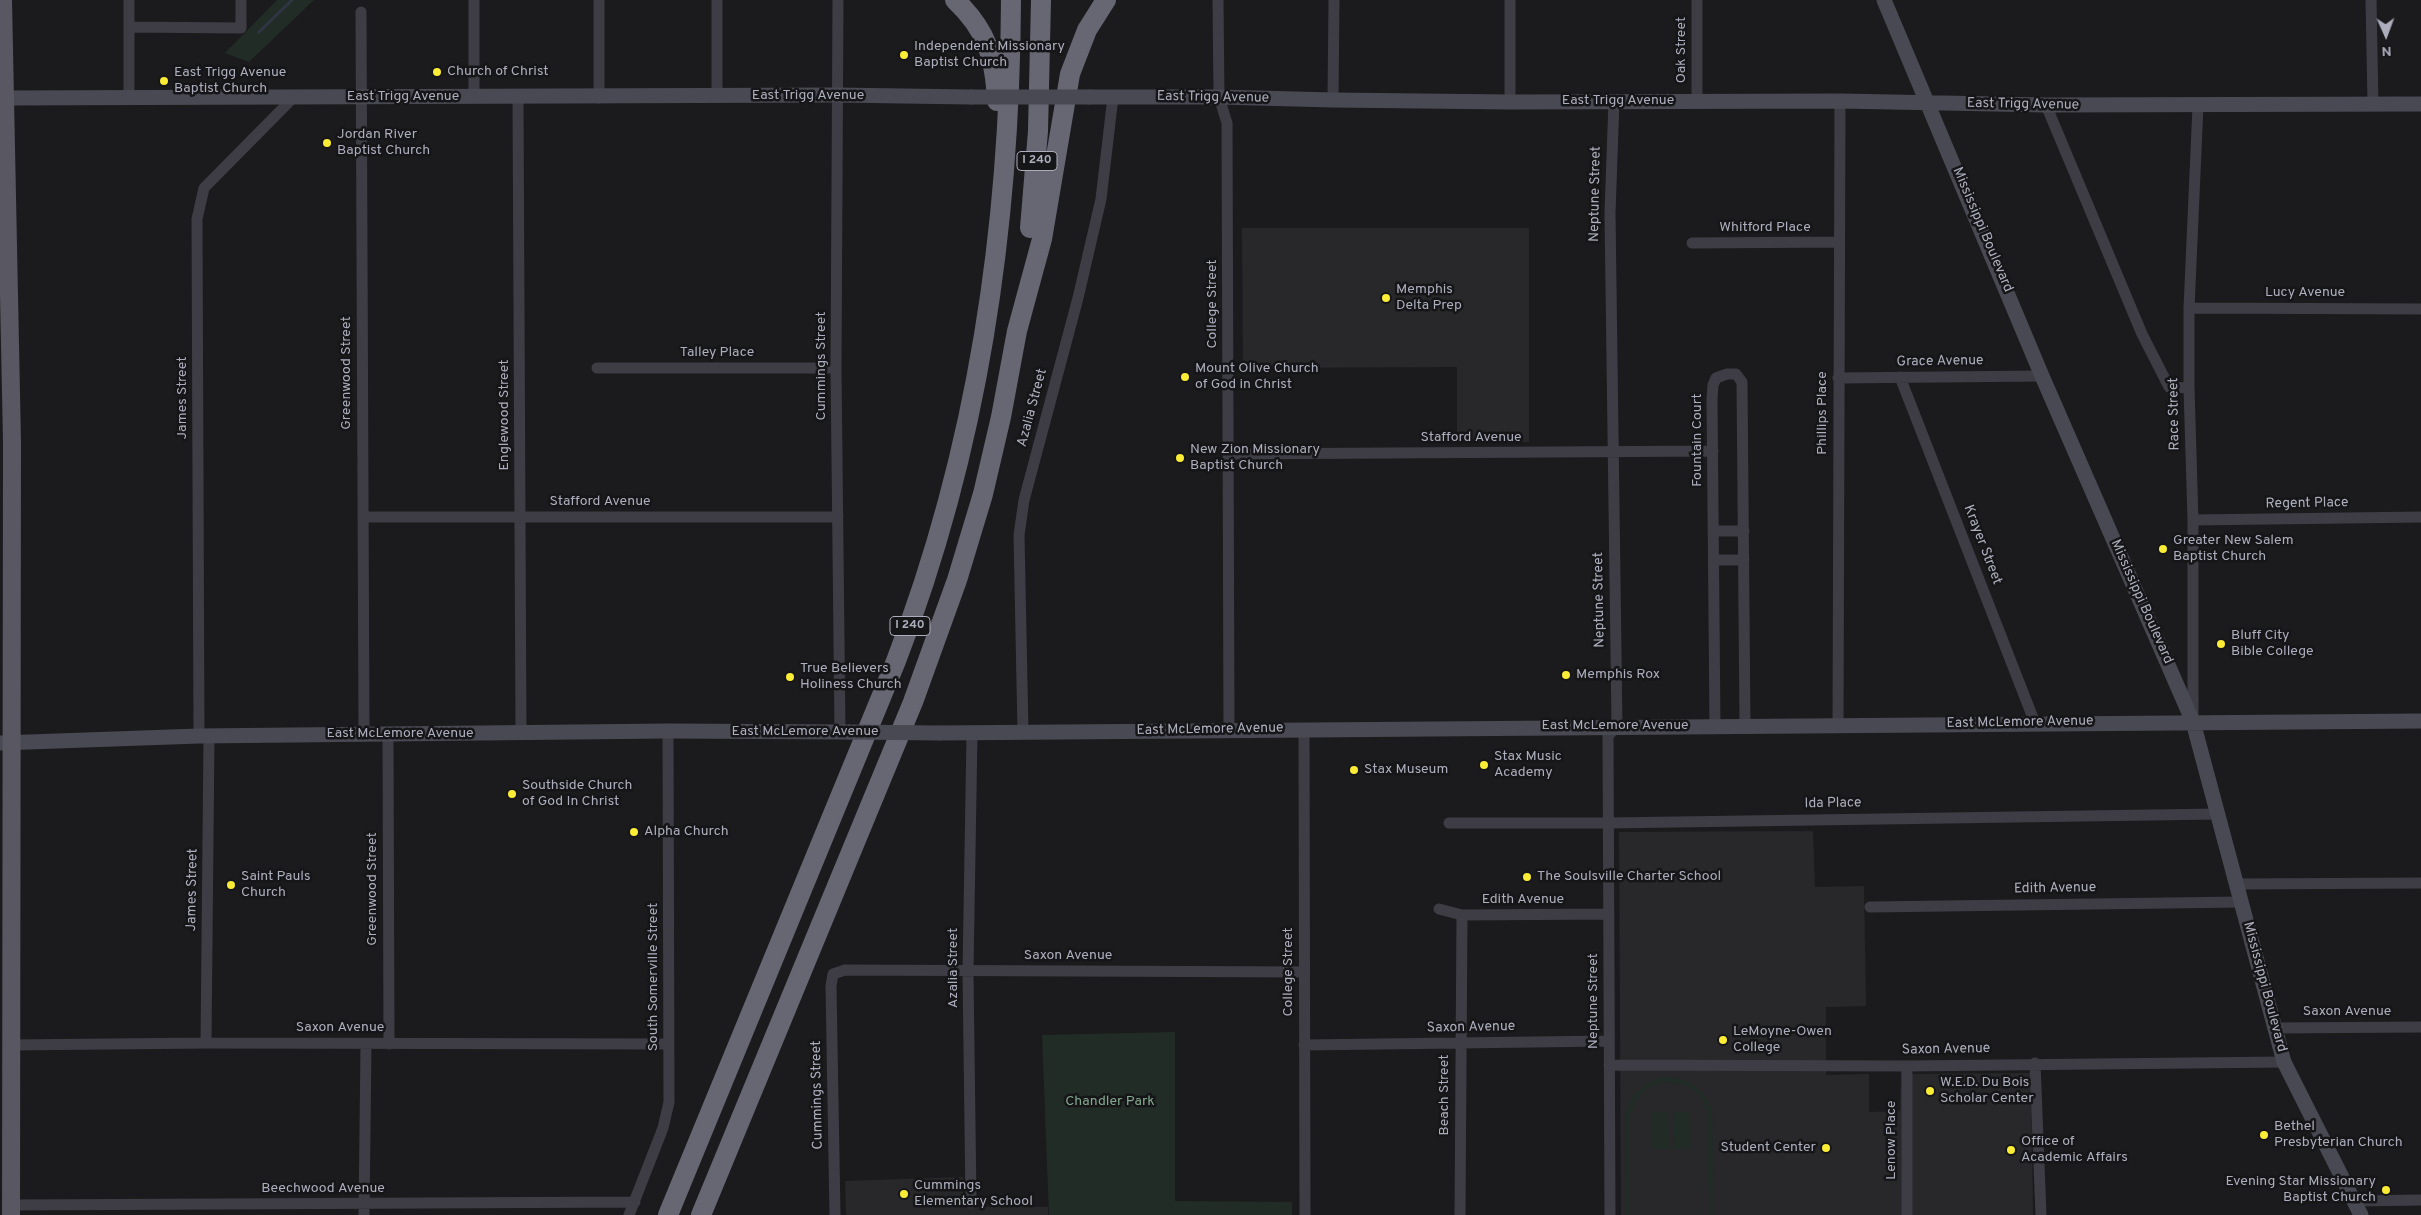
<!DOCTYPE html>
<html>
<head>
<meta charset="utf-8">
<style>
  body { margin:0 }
  #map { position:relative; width:2421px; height:1215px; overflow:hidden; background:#1b1b1d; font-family:Overpass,sans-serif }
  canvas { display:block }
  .north { position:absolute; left:2361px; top:10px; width:50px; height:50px; -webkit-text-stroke:4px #161618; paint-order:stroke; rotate:178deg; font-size:14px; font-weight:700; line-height:20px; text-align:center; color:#adaebd }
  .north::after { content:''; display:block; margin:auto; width:18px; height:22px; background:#adaebd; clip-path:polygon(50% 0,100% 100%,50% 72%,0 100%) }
</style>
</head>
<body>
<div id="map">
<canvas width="2421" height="1215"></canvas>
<div class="north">N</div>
</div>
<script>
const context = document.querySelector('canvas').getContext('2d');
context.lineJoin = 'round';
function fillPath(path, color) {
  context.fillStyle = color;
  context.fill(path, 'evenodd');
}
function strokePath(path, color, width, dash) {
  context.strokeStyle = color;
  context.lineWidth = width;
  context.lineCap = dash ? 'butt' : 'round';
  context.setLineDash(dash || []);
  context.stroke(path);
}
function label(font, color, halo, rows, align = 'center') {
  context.font = font + ' Overpass,sans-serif';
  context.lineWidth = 5;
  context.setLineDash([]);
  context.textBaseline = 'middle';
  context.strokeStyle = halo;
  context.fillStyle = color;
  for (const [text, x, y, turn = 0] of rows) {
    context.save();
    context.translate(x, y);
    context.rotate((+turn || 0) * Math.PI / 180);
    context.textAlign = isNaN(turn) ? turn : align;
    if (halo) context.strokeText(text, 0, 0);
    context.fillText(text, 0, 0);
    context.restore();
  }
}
const built = new Path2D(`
  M 1242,228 L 1529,228 L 1529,442 L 1457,442 L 1457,367 L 1243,368 Z
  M 1813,831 L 1815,887 L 1864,886 L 1866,1006 L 1826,1007 L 1826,1075 L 1869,1074 L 1869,1112 L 1900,1111 L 1901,1074 L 2031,1073 L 2033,1215 L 1621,1215 L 1619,832 Z
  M 963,1177 L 963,1207 L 1048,1207 L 1048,1215 L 846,1215 L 845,1181 Z`);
const green = new Path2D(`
  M 277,0 L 314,0 L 249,62 L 225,53 Z
  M 1175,1032 L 1175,1201 L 1292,1202 L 1292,1215 L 1049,1215 L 1042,1035 Z
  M 1664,1077 C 1687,1077 1704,1088 1712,1109 L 1714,1215 L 1709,1215 L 1707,1112 L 1704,1102 L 1693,1089 L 1684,1085 L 1664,1082 L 1649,1087 L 1641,1093 L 1630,1114 L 1630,1215 L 1625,1215 L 1626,1111 C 1633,1092 1644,1082 1664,1077 Z
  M 1668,1112 L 1669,1149 L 1652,1149 L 1651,1113 Z
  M 1673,1112 L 1690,1112 L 1691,1148 L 1674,1149 Z`);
const stream = new Path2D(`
  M 259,32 L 292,0`);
const street = new Path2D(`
  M 474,0 L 474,97
  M 838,0 L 836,368 L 840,733
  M 1218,0 L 1219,97 L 1227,123 L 1229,729
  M 1697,0 L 1697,100
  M 2371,0 L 2373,104
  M 361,12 L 364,734
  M 129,27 L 241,28 L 241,0
  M 518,97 L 521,734
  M 717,97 L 717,0
  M 599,98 L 599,0
  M 129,99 L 129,0
  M 1333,100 L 1334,0
  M 1510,102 L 1510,0
  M 2046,105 L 2142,334 L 2169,387 L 2189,388
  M 1692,243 L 1839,242
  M 2189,308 L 2421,309
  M 597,368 L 836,368
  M 1900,377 L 2035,723
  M 1838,378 L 2042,376
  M 1229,454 L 1713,451
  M 363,517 L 838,517
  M 2193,520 L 2421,517
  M 1714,531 L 1744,531
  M 1714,560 L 1744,560
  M 2193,717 L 2193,520 L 2189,388 L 2189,308 L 2198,106
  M 1838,725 L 1840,101
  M 1715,726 L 1712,399 L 1713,385 L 1716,378 L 1727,374 L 1736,374 L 1742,382 L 1745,726
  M 1304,729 L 1305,1215
  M 1023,732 L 1019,535 L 1024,500 L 1078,298 L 1101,199 L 1113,97
  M 388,734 L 389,1044
  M 199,736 L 197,219 L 204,188 L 293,98
  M 1449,823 L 1609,823 L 2219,814
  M 2237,884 L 2421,883
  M 1870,907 L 2242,902
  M 1439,909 L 1462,915 L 1609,914
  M 2273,1028 L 2421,1027
  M 206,1043 L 209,737
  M 11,1045 L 206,1043 L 669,1044
  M 1304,1045 L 1609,1041
  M 2035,1063 L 2041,1215
  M 1609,1065 L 1907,1066 L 2284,1062
  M 2355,1201 L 2421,1200
  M 971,1203 L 968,971 L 972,733
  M 11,1205 L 635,1202
  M 364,1215 L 366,1044
  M 629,1215 L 663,1128 L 669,1102 L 668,731
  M 835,1215 L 831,986 L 833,974 L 845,970 L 1304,972
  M 1460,1215 L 1462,915
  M 1610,1215 L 1608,736 L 1617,726 L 1610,213 L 1614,101
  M 1907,1215 L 1907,1066`);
const secondary = new Path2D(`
  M 1884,0 L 2042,376 L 2193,722 L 2284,1062 L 2361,1215
  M 1089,97 L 1219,97 L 1333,100 L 1510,102 L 1840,101 L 2046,105 L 2421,104
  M 6,98 L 836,95 L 971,97
  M 939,733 L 2421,721
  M 0,743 L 199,736 L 668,731 L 849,732`);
const primary = new Path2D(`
  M 3,0 L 12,442 L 11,1215`);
const highway = new Path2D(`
  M 955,0 C 987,30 995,58 997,101
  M 1030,228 L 1038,131 L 1041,0
  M 668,1215 L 896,661 C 978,448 1010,227 1011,0
  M 701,1215 L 913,702 L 957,580 L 983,494 L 1001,417 L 1017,331 L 1042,239 L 1070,74 L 1087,30 L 1106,0`);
const secondaryBridge = new Path2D(`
  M 971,97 L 1089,97
  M 849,732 L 939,733`);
const markers = [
  [904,55,5,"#fbec35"],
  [437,72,5,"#fbec35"],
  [164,81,5,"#fbec35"],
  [327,143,5,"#fbec35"],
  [1386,298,5,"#fbec35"],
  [1185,377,5,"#fbec35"],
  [1180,458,5,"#fbec35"],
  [2163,549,5,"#fbec35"],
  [2221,644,5,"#fbec35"],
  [1566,675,5,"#fbec35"],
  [790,677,5,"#fbec35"],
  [1484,765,5,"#fbec35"],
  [1354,770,5,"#fbec35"],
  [512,794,5,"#fbec35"],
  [634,832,5,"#fbec35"],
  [1527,877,5,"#fbec35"],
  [231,885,5,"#fbec35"],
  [1723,1040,5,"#fbec35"],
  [1930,1091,5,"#fbec35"],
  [2264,1135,5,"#fbec35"],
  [1826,1148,5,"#fbec35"],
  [2011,1150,5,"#fbec35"],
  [2386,1190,5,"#fbec35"],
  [904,1194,5,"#fbec35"]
];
const shields = [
  [1037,161,40],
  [910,626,40]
];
const shieldNames = [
  ["I 240",1037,161],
  ["I 240",910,626]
];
const poiNames = [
  ["Independent Missionary",914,47],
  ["Baptist Church",914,63],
  ["Church of Christ",447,72],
  ["East Trigg Avenue",174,73],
  ["Baptist Church",174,89],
  ["Jordan River",337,135],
  ["Baptist Church",337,151],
  ["Memphis",1396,290],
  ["Delta Prep",1396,306],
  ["Mount Olive Church",1195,369],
  ["of God in Christ",1195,385],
  ["New Zion Missionary",1190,450],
  ["Baptist Church",1190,466],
  ["Greater New Salem",2173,541],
  ["Baptist Church",2173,557],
  ["Bluff City",2231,636],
  ["Bible College",2231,652],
  ["True Believers",800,669],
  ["Holiness Church",800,685],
  ["Memphis Rox",1576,675],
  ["Stax Music",1494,757],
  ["Academy",1494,773],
  ["Stax Museum",1364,770],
  ["Southside Church",522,786],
  ["of God In Christ",522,802],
  ["Alpha Church",644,832],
  ["Saint Pauls",241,877],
  ["Church",241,893],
  ["The Soulsville Charter School",1537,877],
  ["LeMoyne-Owen",1733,1032],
  ["College",1733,1048],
  ["W.E.D. Du Bois",1940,1083],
  ["Scholar Center",1940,1099],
  ["Bethel",2274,1127],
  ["Presbyterian Church",2274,1143],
  ["Office of",2021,1142],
  ["Academic Affairs",2021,1158],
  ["Student Center",1816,1148,"right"],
  ["Evening Star Missionary",2376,1182,"right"],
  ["Baptist Church",2376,1198,"right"],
  ["Cummings",914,1186],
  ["Elementary School",914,1202]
];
const streetNames = [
  ["Oak Street",1682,50,-90],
  ["East Trigg Avenue",808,96],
  ["East Trigg Avenue",403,97],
  ["East Trigg Avenue",1213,98,1],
  ["East Trigg Avenue",1618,101],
  ["East Trigg Avenue",2023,105,1],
  ["Neptune Street",1596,194,-89],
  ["Whitford Place",1765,228],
  ["Mississippi Boulevard",1982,230,67],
  ["Lucy Avenue",2305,293],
  ["College Street",1213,304,-90],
  ["Talley Place",717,353],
  ["Grace Avenue",1940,362,-1],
  ["Cummings Street",822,366,-90],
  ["Greenwood Street",347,373,-90],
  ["James Street",183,398,-90],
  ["Azalia Street",1033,408,-75],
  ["Phillips Place",1823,413,-90],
  ["Race Street",2175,414,-91],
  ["Englewood Street",505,415,-90],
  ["Stafford Avenue",1471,438],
  ["Fountain Court",1698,440,-90],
  ["Stafford Avenue",600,502],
  ["Regent Place",2307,504,-1],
  ["Krayer Street",1982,545,69],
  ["Neptune Street",1600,600,-91],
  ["Mississippi Boulevard",2141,602,66],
  ["East McLemore Avenue",2020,723,-1],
  ["East McLemore Avenue",1615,726],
  ["East McLemore Avenue",1210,730,-1],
  ["East McLemore Avenue",805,732],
  ["East McLemore Avenue",400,734],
  ["Ida Place",1833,804,-1],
  ["Greenwood Street",373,889,-90],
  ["Edith Avenue",2055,889,-1],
  ["James Street",193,890,-89],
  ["Edith Avenue",1523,900],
  ["Saxon Avenue",1068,956],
  ["Azalia Street",954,968,-90],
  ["College Street",1289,972,-90],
  ["South Somerville Street",654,977,-90],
  ["Mississippi Boulevard",2264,987,75],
  ["Neptune Street",1594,1001,-90],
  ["Saxon Avenue",2347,1012],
  ["Saxon Avenue",340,1028],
  ["Saxon Avenue",1471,1028,-1],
  ["Saxon Avenue",1946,1050,-1],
  ["Cummings Street",818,1095,-91],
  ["Beach Street",1445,1095,-90],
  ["Lenow Place",1892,1140,-90],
  ["Beechwood Avenue",323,1189]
];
const parkNames = [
  ["Chandler Park",1110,1102]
];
fillPath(built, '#28272a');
fillPath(green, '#222c26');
strokePath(stream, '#2f3543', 3);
strokePath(street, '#3e3d45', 11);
strokePath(secondary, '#494953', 15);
strokePath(primary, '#585762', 18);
strokePath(highway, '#676774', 20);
strokePath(secondaryBridge, '#494953', 15);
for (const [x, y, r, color] of markers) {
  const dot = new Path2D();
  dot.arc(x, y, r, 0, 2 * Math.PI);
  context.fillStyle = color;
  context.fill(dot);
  strokePath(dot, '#161618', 2);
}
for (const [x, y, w] of shields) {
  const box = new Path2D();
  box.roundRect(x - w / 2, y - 9.5, w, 19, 4);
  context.fillStyle = '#161618';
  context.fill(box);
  strokePath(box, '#adaebd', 1);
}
label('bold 12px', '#adaebd', null, shieldNames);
label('14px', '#adaebd', '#161618', poiNames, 'left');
label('14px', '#adaebd', '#161618', streetNames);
label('14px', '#83a98f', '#161618', parkNames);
</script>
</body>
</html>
